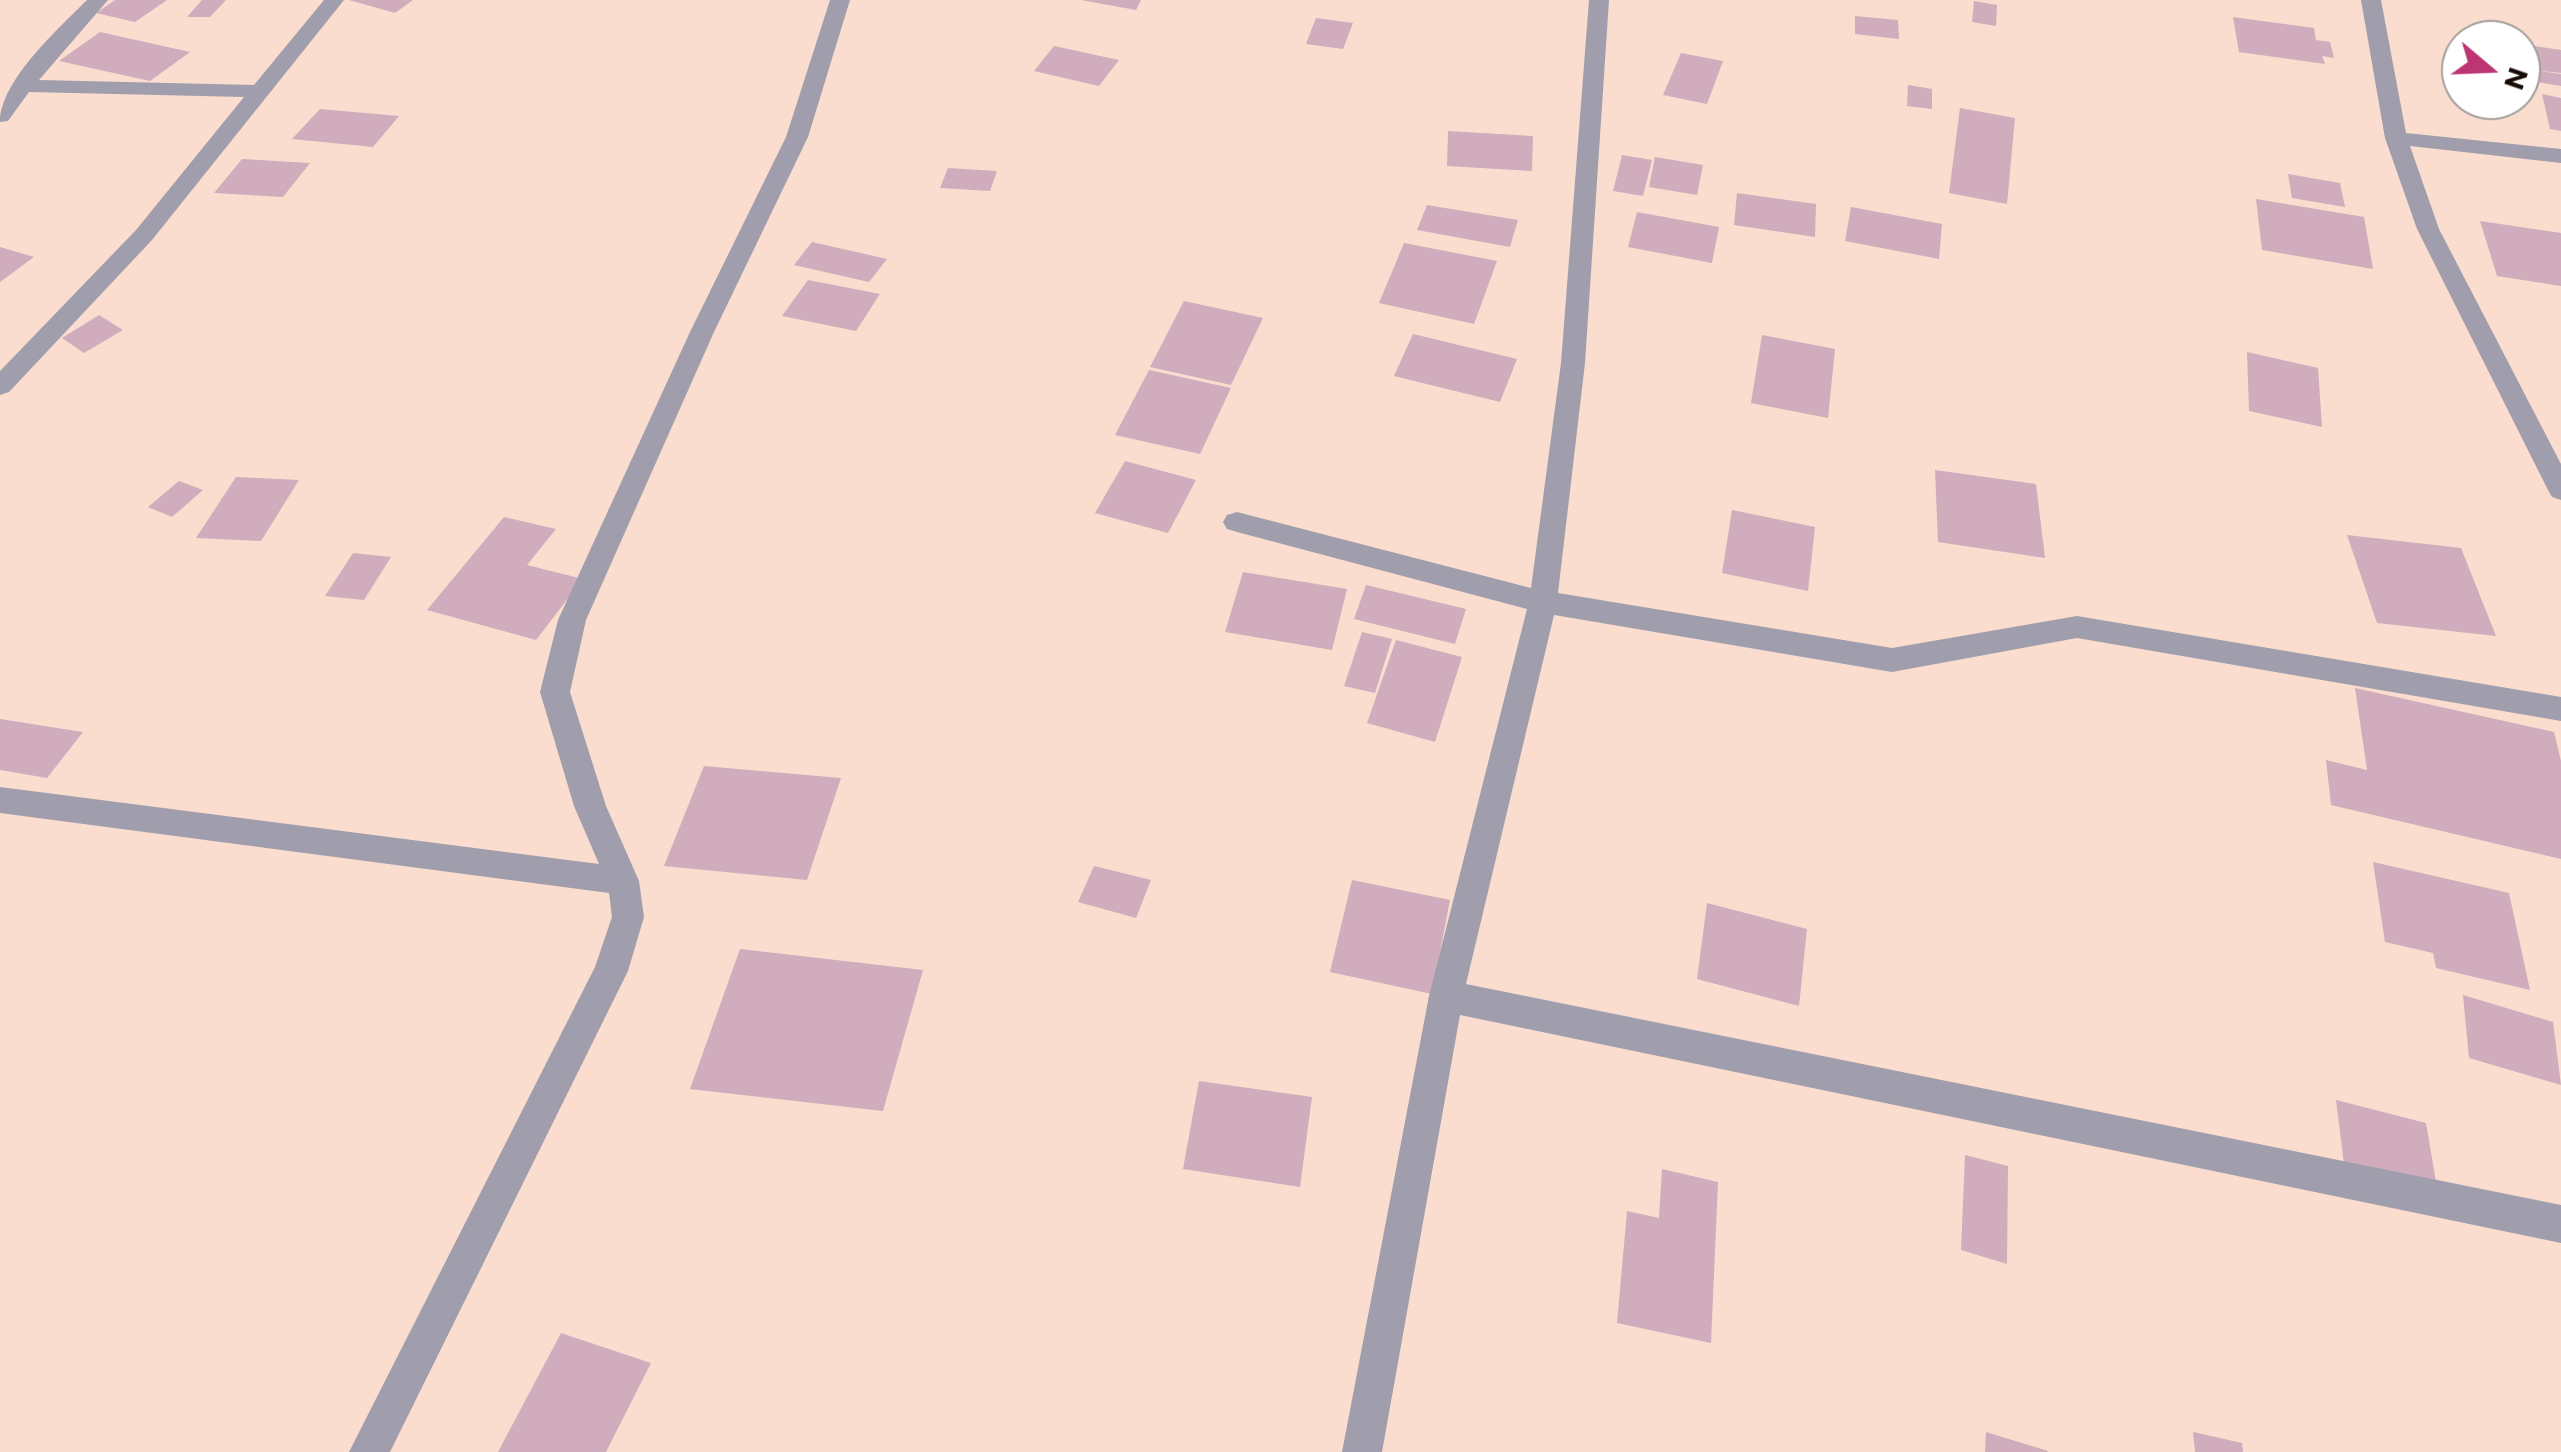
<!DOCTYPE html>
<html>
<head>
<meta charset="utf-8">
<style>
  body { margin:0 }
  #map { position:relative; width:2561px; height:1452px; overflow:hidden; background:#faddce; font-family:Commissioner,sans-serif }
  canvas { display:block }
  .north { position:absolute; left:2441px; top:20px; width:100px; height:100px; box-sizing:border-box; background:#fff; border:2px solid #a29d9b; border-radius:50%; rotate:109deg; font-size:28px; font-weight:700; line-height:40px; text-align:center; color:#170b06 }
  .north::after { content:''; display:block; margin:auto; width:35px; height:45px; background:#bd3573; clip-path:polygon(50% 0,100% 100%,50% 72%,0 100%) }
</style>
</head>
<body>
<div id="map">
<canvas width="2561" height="1452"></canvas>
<div class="north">N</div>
</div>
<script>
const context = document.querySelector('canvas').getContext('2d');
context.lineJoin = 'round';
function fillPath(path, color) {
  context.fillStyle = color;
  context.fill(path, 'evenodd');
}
const building = new Path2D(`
  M 115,0 L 167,0 L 135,22 L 96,13 Z
  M 202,0 L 226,0 L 210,17 L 187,17 Z
  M 349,0 L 413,0 L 395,13 Z
  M 1081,0 L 1141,0 L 1136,10 Z
  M 1974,1 L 1997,5 L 1996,26 L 1972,22 Z
  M 1855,16 L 1898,20 L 1899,39 L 1855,34 Z
  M 2233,17 L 2314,28 L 2316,40 L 2330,42 L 2334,58 L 2322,56 L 2325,64 L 2239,52 Z
  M 1316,18 L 1353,23 L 1343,49 L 1306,44 Z
  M 100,32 L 190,52 L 150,81 L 59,61 Z
  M 2521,44 L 2561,50 L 2561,73 L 2533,70 L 2561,74 L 2561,86 L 2531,81 L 2527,68 L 2521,67 Z
  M 1054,46 L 1119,60 L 1099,86 L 1034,71 Z
  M 1681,53 L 1723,61 L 1707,104 L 1663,95 Z
  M 1908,85 L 1932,89 L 1932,109 L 1907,106 Z
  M 2542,94 L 2561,98 L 2561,131 L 2550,129 Z
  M 1960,108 L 2015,118 L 2007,204 L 1949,193 Z
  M 320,109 L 399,116 L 373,147 L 292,139 Z
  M 1448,131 L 1533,136 L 1532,171 L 1447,166 Z
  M 1622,155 L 1652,160 L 1643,196 L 1613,191 Z
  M 1655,157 L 1703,165 L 1697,195 L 1649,187 Z
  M 242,159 L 310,163 L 283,197 L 214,193 Z
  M 948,168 L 997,171 L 990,191 L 940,188 Z
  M 2288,174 L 2340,183 L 2345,207 L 2292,198 Z
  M 1737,193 L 1816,204 L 1815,237 L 1734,225 Z
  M 2256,199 L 2364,217 L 2373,269 L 2262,250 Z
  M 1427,205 L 1518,220 L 1510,247 L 1417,230 Z
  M 1851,207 L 1942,224 L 1939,259 L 1845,241 Z
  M 1637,212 L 1719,227 L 1712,263 L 1628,247 Z
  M 2480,221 L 2561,233 L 2561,286 L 2497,276 Z
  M 812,242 L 887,259 L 869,282 L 794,265 Z
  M 1404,243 L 1497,261 L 1474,324 L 1379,303 Z
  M 0,247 L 34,257 L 0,282 Z
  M 808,280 L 880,294 L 856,331 L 782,316 Z
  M 1184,301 L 1263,318 L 1231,385 L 1150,367 Z
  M 99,315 L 123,330 L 84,353 L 62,338 Z
  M 1413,334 L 1517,359 L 1500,402 L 1394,376 Z
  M 1762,335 L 1835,349 L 1828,418 L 1751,403 Z
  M 2247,352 L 2318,368 L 2322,427 L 2249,411 Z
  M 1149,370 L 1231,388 L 1200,454 L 1115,435 Z
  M 1125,461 L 1196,480 L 1168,533 L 1095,513 Z
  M 1935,470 L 2036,484 L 2045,558 L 1938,542 Z
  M 236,477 L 299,480 L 261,541 L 196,538 Z
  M 179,481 L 203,490 L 172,517 L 148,507 Z
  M 1732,510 L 1815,527 L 1808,591 L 1722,573 Z
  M 504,517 L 556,529 L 527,565 L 583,579 L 536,640 L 427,610 Z
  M 2347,535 L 2461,548 L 2496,636 L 2377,623 Z
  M 353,553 L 391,557 L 364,600 L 325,596 Z
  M 1243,572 L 1347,589 L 1332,650 L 1225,632 Z
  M 1366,585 L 1466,609 L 1455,644 L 1354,619 Z
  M 1362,632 L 1392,639 L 1375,693 L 1344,686 Z
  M 1396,640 L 1462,657 L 1435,742 L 1367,723 Z
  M 2355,688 L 2554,732 L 2561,761 L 2561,859 L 2331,805 L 2326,760 L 2367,770 Z
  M 0,719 L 83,732 L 47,778 L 0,770 Z
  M 704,766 L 841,778 L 807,880 L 664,866 Z
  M 2373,862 L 2509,893 L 2530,990 L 2436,968 L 2433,953 L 2385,942 Z
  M 1094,866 L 1151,880 L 1136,918 L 1078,902 Z
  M 1352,880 L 1450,900 L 1432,994 L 1330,972 Z
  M 1707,903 L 1807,929 L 1799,1006 L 1697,979 Z
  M 740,949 L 923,970 L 883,1111 L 690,1089 Z
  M 2463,995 L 2553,1022 L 2561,1085 L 2469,1058 Z
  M 1199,1081 L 1312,1097 L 1300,1187 L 1183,1169 Z
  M 2336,1100 L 2426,1123 L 2437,1188 L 2344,1164 Z
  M 1965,1155 L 2008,1166 L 2007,1264 L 1961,1250 Z
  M 1662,1169 L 1718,1182 L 1711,1343 L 1617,1323 L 1627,1211 L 1659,1218 Z
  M 561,1333 L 651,1363 L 606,1452 L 498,1452 Z
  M 1986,1432 L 2048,1451 L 2047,1452 L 1985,1452 Z
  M 2193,1432 L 2242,1443 L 2243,1452 L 2195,1452 Z`);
const street = new Path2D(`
  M 87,0 L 108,0 L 39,80 L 254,85 L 324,0 L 344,0 L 152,240 L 9,392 L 0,395 L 0,371 L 136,230 L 244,97 L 29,92 L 8,121 L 0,122 C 0,81 58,29 87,0 Z
  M 830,0 L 850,0 L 808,137 L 714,332 L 586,620 L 570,692 L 606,806 L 639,881 L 644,917 L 628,971 L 390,1452 L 349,1452 L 595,967 L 612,917 L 609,893 L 0,813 L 0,787 L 599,864 L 574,806 L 540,692 L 558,620 L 690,332 L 786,137 Z
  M 1589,0 L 1609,0 L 1585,363 L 1558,593 L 1892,648 L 2077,616 L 2561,697 L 2561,721 L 2077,638 L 1892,672 L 1554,615 L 1466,984 L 2561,1205 L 2561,1243 L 1460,1015 L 1382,1452 L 1342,1452 L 1429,996 L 1527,609 L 1237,532 L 1227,529 L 1223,522 L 1227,515 L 1237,512 L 1531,588 L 1561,363 Z
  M 2361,0 L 2381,0 L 2406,133 L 2561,149 L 2561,163 L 2410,146 L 2439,229 L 2561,464 L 2561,500 L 2552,497 L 2548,490 L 2417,229 L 2385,138 Z`);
fillPath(building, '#d0acbd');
fillPath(street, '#a09eac');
</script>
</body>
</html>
